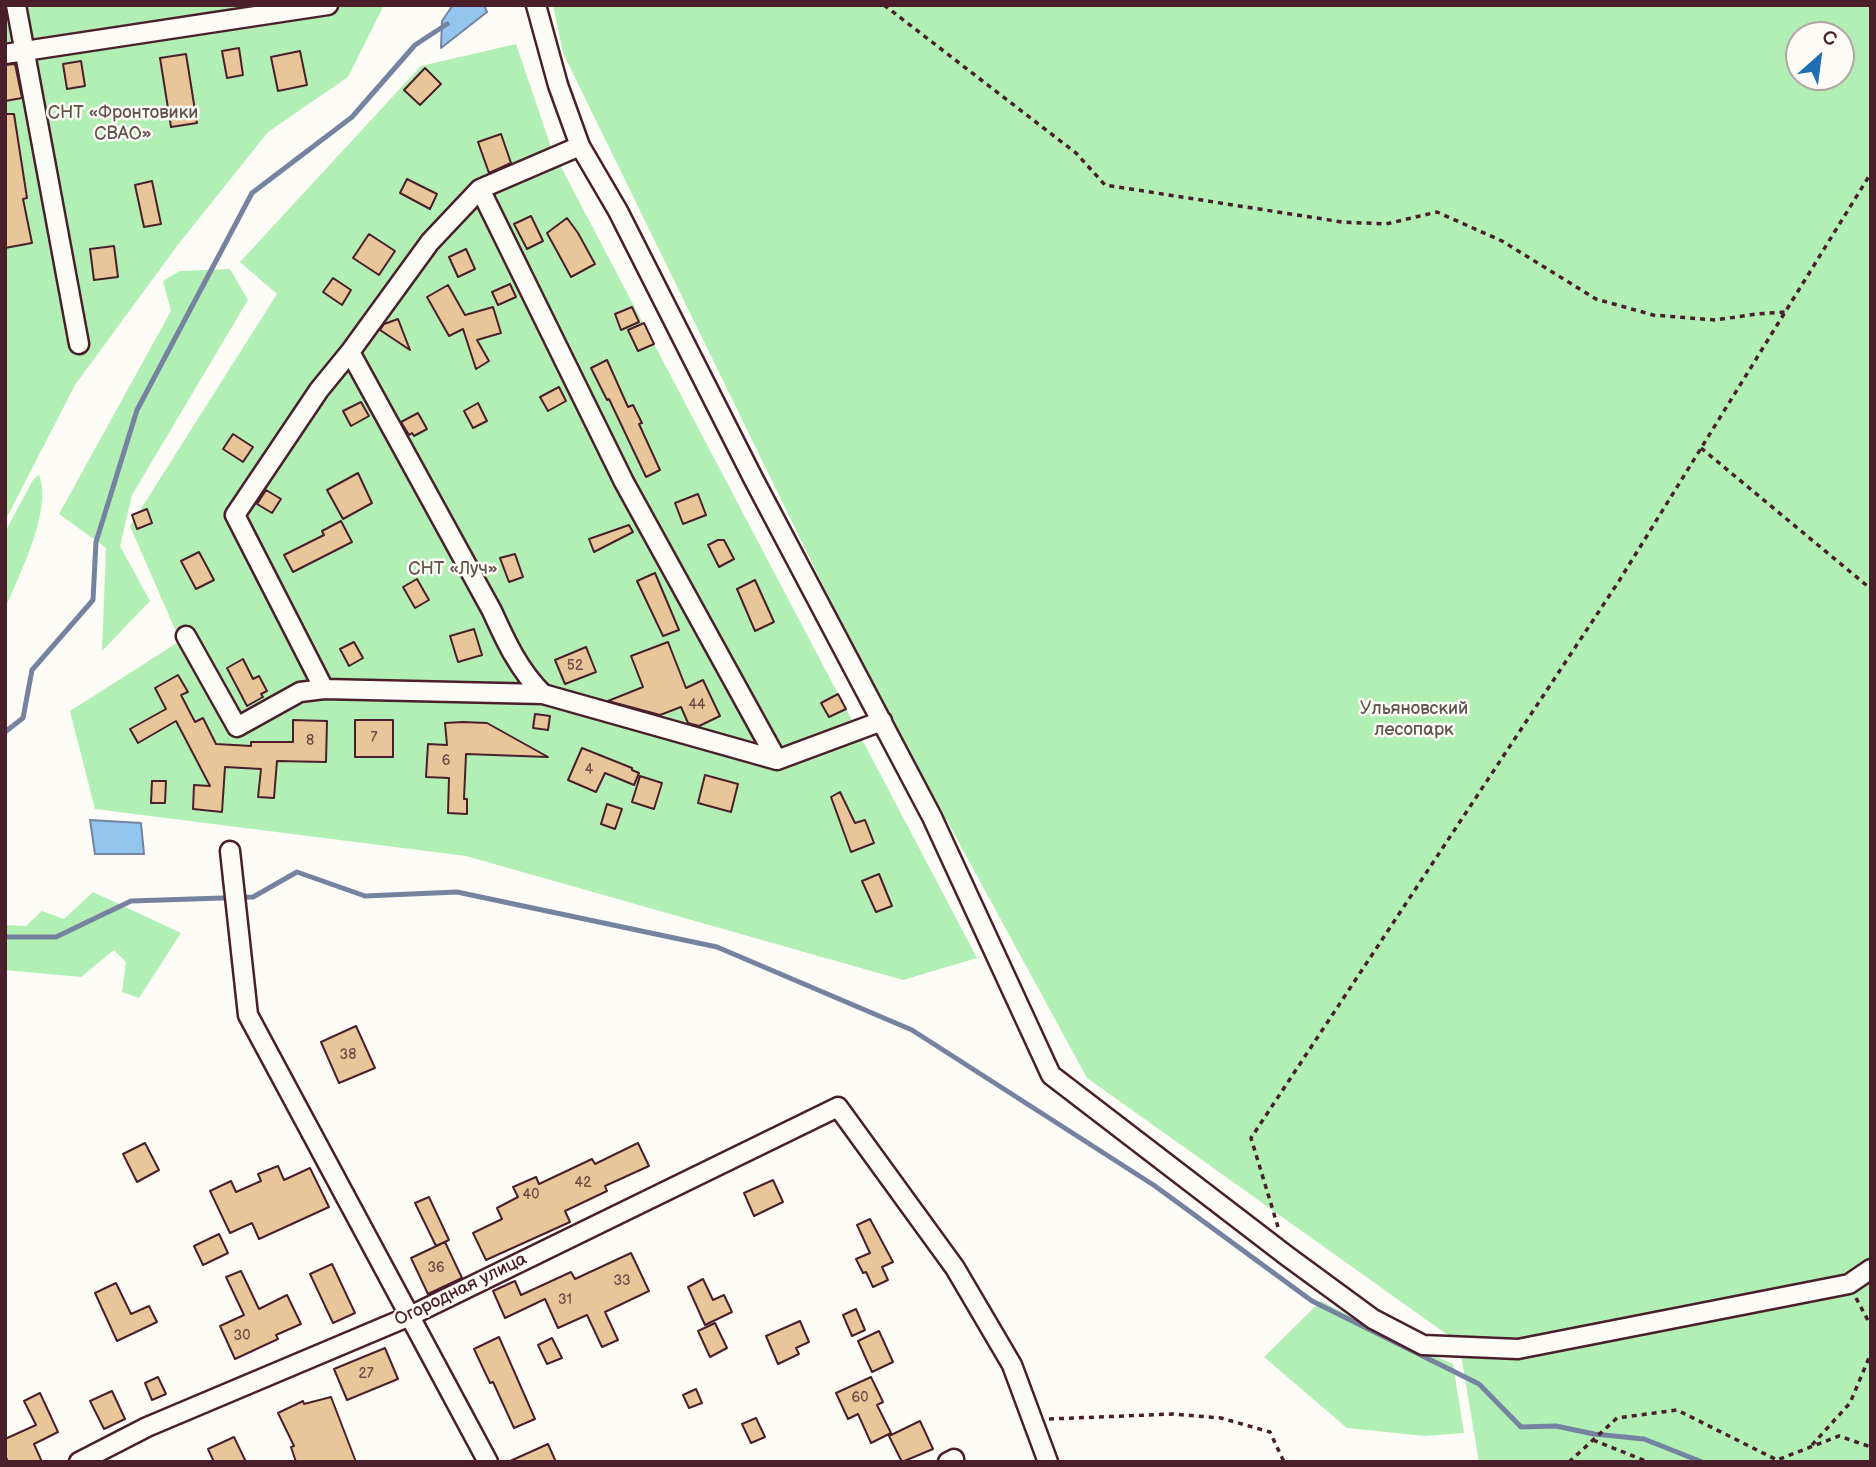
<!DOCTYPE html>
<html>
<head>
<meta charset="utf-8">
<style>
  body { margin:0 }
  #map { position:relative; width:1876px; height:1467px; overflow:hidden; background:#fdfcf7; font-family:"Balsamiq Sans",sans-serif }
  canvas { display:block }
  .frame { position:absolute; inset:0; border:7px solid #4a1f2b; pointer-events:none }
  .north { position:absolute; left:1785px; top:21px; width:70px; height:70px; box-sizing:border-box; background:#fdfcf7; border:2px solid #b5a4a5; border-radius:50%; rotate:28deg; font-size:19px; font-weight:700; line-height:28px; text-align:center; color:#4a1f2b }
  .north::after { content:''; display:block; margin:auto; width:24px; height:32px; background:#1f6fb2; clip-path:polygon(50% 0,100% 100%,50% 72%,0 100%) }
</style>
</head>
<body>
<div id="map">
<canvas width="1876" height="1467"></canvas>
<div class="frame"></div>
<div class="north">С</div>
</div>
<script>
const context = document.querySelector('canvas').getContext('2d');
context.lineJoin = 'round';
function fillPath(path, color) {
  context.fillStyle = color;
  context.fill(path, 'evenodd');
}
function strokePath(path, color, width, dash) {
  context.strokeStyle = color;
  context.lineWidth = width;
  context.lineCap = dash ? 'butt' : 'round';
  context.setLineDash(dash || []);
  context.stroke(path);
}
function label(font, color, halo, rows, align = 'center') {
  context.font = font + ' "Balsamiq Sans",sans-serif';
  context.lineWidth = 5;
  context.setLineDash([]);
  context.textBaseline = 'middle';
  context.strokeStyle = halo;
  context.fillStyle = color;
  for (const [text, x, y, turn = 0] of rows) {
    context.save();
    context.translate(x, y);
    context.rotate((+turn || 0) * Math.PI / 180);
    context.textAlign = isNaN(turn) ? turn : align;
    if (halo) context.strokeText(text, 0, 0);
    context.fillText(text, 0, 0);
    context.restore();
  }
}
const green = new Path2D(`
  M 5,5 L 384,5 L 348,77 L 268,132 L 177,246 L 75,385 L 5,521 Z
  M 553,5 L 1871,5 L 1871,1462 L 1479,1462 L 1459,1343 L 1087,1078 L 859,659 L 563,53 ZM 1799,35 L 1841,35 L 1841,77 L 1799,77 Z
  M 516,44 L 552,150 L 977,958 L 903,980 L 466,856 L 95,809 L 70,711 L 180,641 L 130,526 L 277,294 L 240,262 L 421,66 Z
  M 230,269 L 248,300 L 132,495 L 120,546 L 150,601 L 102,651 L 106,548 L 59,514 L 171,311 L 163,281 L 180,271 Z
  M 39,475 C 53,510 19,575 5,609 L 5,532 L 33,480 Z
  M 93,892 L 181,933 L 139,998 L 122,992 L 126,962 L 114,950 L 81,977 L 5,970 L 5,925 L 26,926 L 42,911 L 64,919 Z
  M 1321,1301 L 1378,1331 L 1453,1364 L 1464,1433 L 1425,1436 L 1347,1428 L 1264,1357 Z`);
const water = new Path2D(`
  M 453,5 L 484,5 L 487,12 L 441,48 L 442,21 Z
  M 90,820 L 141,823 L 144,854 L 95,854 Z`);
const stream = new Path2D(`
  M 5,732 L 23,718 L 32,670 L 93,600 L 96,542 L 137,410 L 252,193 L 352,117 L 415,45 L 447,24
  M 5,937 L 56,937 L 131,901 L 253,897 L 297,872 L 365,896 L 457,892 L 717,947 L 912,1030 L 1155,1186 L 1312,1301 L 1479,1384 L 1521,1427 L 1556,1426 L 1594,1434 L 1644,1439 L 1702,1462`);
const building = new Path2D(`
  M 239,48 L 243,75 L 227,78 L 222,51 Z
  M 300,51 L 307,85 L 278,91 L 271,57 Z
  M 186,54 L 197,123 L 171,127 L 160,58 Z
  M 81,61 L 85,86 L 67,89 L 63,64 Z
  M 15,64 L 22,98 L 5,101 L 5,65 Z
  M 425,68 L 441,84 L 420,105 L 404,90 Z
  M 5,114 L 14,114 L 27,198 L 23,199 L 32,243 L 5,248 Z
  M 501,134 L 511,163 L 489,173 L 478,142 Z
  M 407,179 L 437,194 L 430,209 L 400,193 Z
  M 152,181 L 161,224 L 144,227 L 135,185 Z
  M 531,216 L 543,241 L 527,249 L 514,224 Z
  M 567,218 L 578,233 L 595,264 L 571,277 L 547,233 Z
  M 369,234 L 395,251 L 379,275 L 353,258 Z
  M 114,246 L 118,277 L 94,280 L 90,249 Z
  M 466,249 L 475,269 L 458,277 L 449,257 Z
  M 333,278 L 351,290 L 342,305 L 323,292 Z
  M 510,284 L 516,297 L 498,305 L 492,292 Z
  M 448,285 L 465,315 L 493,307 L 501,333 L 477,340 L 489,361 L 476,369 L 463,329 L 449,336 L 427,297 Z
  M 632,307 L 639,322 L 621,330 L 615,314 Z
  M 398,319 L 410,350 L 380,330 L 384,324 Z
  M 644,323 L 654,344 L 638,351 L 628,330 Z
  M 607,360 L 628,407 L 633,405 L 642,423 L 639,424 L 660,470 L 646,477 L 609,399 L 607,400 L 591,368 Z
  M 559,387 L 566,401 L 548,411 L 540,397 Z
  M 361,402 L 369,416 L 351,426 L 343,411 Z
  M 478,403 L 487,421 L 473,428 L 464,411 Z
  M 418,413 L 427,429 L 414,436 L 412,433 L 409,435 L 401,422 Z
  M 233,434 L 253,447 L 243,462 L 223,449 Z
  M 358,473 L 372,503 L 343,519 L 327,490 Z
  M 266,490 L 281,499 L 272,513 L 257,504 Z
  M 698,494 L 706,515 L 683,524 L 675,503 Z
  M 147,509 L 152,523 L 137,529 L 132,515 Z
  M 341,521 L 352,542 L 293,572 L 284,555 L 324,535 L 322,531 Z
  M 629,525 L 633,532 L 594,552 L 589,539 Z
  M 718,540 L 724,540 L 734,559 L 719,567 L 708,545 Z
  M 199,552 L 214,580 L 196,589 L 181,561 Z
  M 515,554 L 523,577 L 509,582 L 500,558 Z
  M 655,573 L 679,630 L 663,636 L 637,581 Z
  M 417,579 L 429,600 L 415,608 L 403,587 Z
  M 755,580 L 774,622 L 755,631 L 737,589 Z
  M 474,629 L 482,655 L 458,662 L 450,636 Z
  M 354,642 L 363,658 L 349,666 L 340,649 Z
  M 668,642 L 686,688 L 703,680 L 720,716 L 699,726 L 688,723 L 681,707 L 660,715 L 608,701 L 643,687 L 631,656 Z
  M 586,647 L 596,672 L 565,684 L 555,660 Z
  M 243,659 L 253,679 L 259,676 L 267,691 L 261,694 L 263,697 L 247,706 L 227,668 Z
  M 178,675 L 188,692 L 181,695 L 195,722 L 203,718 L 216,744 L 251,746 L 251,742 L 293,742 L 293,720 L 327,721 L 326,762 L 277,761 L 274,798 L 258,797 L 261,769 L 225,767 L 222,812 L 193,809 L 194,785 L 210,786 L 176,721 L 138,743 L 130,729 L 166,709 L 155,688 Z
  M 838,694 L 846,709 L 829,717 L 821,703 Z
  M 535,714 L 550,716 L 548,730 L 533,728 Z
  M 355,720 L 393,720 L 393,757 L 355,757 Z
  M 463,722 L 487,723 L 548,757 L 466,754 L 464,799 L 467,799 L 467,814 L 448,813 L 449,778 L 426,777 L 428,744 L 447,745 L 445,723 Z
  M 582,748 L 632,768 L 632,770 L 639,773 L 634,785 L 605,773 L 596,792 L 568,780 Z
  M 705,775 L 738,784 L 731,812 L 698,803 Z
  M 640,776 L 662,783 L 654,809 L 632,802 Z
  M 152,781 L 166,781 L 165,803 L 151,803 Z
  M 840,792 L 855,823 L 865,820 L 874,843 L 851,852 L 831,797 Z
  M 607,804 L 622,809 L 615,829 L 601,824 Z
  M 879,874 L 892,906 L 876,912 L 862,881 Z
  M 356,1026 L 375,1068 L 339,1083 L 321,1042 Z
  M 145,1143 L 159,1170 L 137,1182 L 123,1154 Z
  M 638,1143 L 649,1166 L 605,1186 L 607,1191 L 565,1211 L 570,1222 L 486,1260 L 473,1233 L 502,1219 L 497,1208 L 518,1197 L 513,1187 L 536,1177 L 539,1184 L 592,1159 L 595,1164 Z
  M 278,1166 L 284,1180 L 310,1168 L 329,1207 L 259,1239 L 252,1223 L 230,1233 L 210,1191 L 231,1181 L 236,1192 L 261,1181 L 258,1174 Z
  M 773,1180 L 783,1202 L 754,1216 L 744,1193 Z
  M 429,1197 L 449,1240 L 436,1246 L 415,1203 Z
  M 870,1219 L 893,1262 L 882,1267 L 888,1280 L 873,1287 L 866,1272 L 863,1273 L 856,1259 L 870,1253 L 857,1225 Z
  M 219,1234 L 228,1253 L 203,1265 L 194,1246 Z
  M 445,1242 L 462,1278 L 428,1294 L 411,1258 Z
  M 631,1253 L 649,1291 L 605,1312 L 618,1340 L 602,1347 L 587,1315 L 558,1328 L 545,1299 L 505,1318 L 493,1291 L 515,1281 L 521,1295 L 571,1272 L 575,1279 Z
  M 332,1264 L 355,1313 L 333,1323 L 310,1274 Z
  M 241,1271 L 259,1309 L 287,1295 L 301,1324 L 276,1335 L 278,1339 L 235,1359 L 220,1326 L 244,1315 L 226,1277 Z
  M 703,1279 L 713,1300 L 724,1295 L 732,1312 L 705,1325 L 688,1287 Z
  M 116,1283 L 131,1314 L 149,1306 L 157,1322 L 117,1341 L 95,1293 Z
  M 856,1309 L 865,1330 L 852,1336 L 843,1315 Z
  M 800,1321 L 809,1342 L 796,1348 L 799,1354 L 778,1364 L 766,1336 Z
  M 715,1323 L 727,1348 L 710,1357 L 698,1331 Z
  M 879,1331 L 893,1362 L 872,1372 L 858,1341 Z
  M 499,1337 L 535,1419 L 514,1428 L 493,1382 L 490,1383 L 474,1349 Z
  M 552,1338 L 562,1358 L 547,1364 L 538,1345 Z
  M 385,1348 L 398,1379 L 347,1400 L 334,1369 Z
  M 158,1377 L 166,1394 L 152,1400 L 145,1383 Z
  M 871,1377 L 883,1402 L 877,1405 L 891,1433 L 871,1443 L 858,1414 L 848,1419 L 836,1393 Z
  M 696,1389 L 702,1403 L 689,1408 L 683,1395 Z
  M 112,1391 L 125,1419 L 104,1429 L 90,1401 Z
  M 40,1393 L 58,1432 L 34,1444 L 42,1462 L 8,1462 L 5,1455 L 5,1439 L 36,1425 L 24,1401 Z
  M 331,1397 L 356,1462 L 296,1462 L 291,1447 L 294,1446 L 278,1413 L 303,1401 L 304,1404 Z
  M 756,1418 L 765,1437 L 751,1443 L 742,1424 Z
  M 920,1421 L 933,1449 L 902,1462 L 889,1436 Z
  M 234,1437 L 246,1462 L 214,1462 L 208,1449 Z
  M 548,1444 L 556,1462 L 508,1462 Z`);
const path = new Path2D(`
  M 884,5 L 1076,153 L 1105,185 L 1342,222 L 1386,224 L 1437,212 L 1502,241 L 1596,299 L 1653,315 L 1715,320 L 1757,314 L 1785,312
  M 1701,448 L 1871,589
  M 1278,1227 L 1251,1138 L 1619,581 L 1871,173
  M 1856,1298 L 1871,1326
  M 1049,1419 L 1173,1414 L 1221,1418 L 1270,1432 L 1284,1462
  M 1593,1440 L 1648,1462
  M 1812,1445 L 1850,1403 L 1871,1353
  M 1569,1462 L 1617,1418 L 1677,1410 L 1777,1460 L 1839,1436 L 1871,1447`);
const minor = new Path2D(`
  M 16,5 L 79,344
  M 536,5 L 558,85 L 580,146 L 618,211 L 754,480 L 932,817 L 1051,1075 L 1287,1256 L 1373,1319 L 1423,1345 L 1518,1349 L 1849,1284 L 1871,1269
  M 5,54 L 328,5
  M 580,146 L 480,189 L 430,242 L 350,352 L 319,390 L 235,515 L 324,689 L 543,694 L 777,760 L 882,721
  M 480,189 L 624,482 L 777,760
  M 350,352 L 492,611 C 506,642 519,670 543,694
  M 186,636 L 237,727 L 300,692 L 324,689
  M 230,851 L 248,1015 L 488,1462
  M 79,1462 L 147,1427 L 410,1316 L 838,1107 L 955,1268 L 1012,1365 L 1048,1462
  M 948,1462 L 954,1459`);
const numberNames = [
  ["52",575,666],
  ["44",697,705],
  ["7",374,738],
  ["8",310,741],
  ["6",446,761],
  ["4",589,770],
  ["38",348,1055],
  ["42",583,1183],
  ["40",531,1195],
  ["36",436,1268],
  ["33",622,1281],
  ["31",565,1300],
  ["30",242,1336],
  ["27",366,1374],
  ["60",860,1398]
];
const parkNames = [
  ["СНТ «Фронтовики",123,113],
  ["СВАО»",123,134],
  ["СНТ «Луч»",453,569],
  ["Ульяновский",1414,709],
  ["лесопарк",1414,730]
];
const streetNames = [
  ["Огородная улица",461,1290,-26]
];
fillPath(green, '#b2efb5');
fillPath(water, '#92c6ef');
strokePath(water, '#7583a1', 2);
strokePath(stream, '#7583a1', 5);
fillPath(building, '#e8c699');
strokePath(building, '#4a1f2b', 2);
strokePath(minor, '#4a1f2b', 23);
strokePath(path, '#4a1f2b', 3.5, [5, 5]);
strokePath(minor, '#fdfcf7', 18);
label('14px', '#724946', null, numberNames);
label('18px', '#64534e', '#fdfcf7', parkNames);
label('18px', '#4a1f2b', '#fdfcf7', streetNames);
</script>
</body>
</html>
